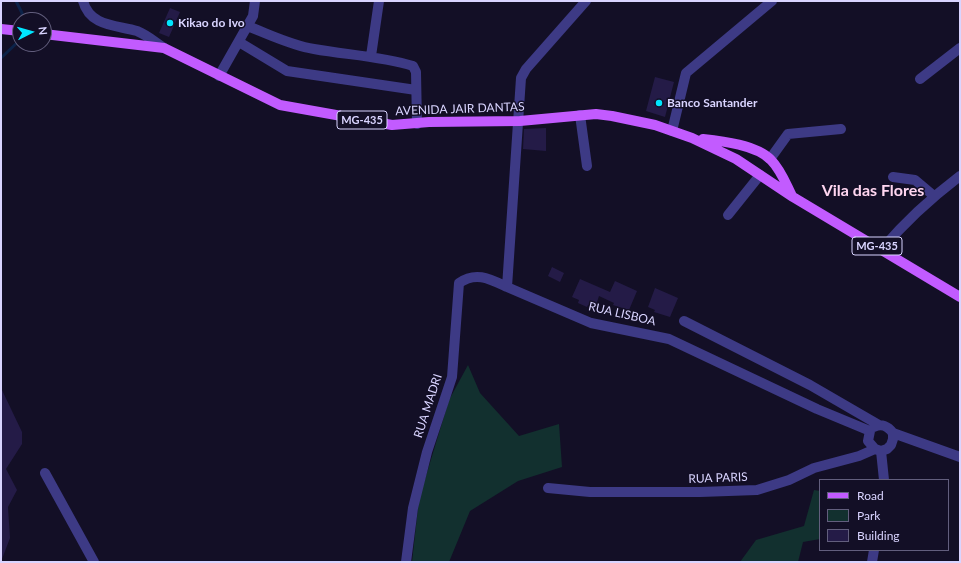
<!DOCTYPE html>
<html>
<head>
<meta charset="utf-8">
<style>
  body { margin:0 }
  #map { position:relative; width:961px; height:563px; overflow:hidden; background:#130f26; font-family:Lato,sans-serif }
  canvas { display:block }
  .frame { position:absolute; inset:0; border:2px solid #d9d4ff; pointer-events:none }
  .legend { position:absolute; left:819px; top:479px; width:130px; height:72px; box-sizing:border-box; background:#130f26; border:1px solid #625e7d; margin:0; padding:5px 7px; list-style:none; font-size:12px; color:#d9d4ff }
  .legend li { display:flex; align-items:center; gap:8px; height:20px }
  .legend b { width:20px; border:1px solid #625e7d }
  .north { position:absolute; left:12px; top:12px; width:40px; height:40px; box-sizing:border-box; background:#130f26; border:1px solid #625e7d; border-radius:50%; rotate:84deg; font-size:11px; font-weight:700; line-height:16px; text-align:center; color:#d9d4ff }
  .north::after { content:''; display:block; margin:auto; width:14px; height:18px; background:#00e5ff; clip-path:polygon(50% 0,100% 100%,50% 72%,0 100%) }
</style>
</head>
<body>
<div id="map">
<canvas width="961" height="563"></canvas>
<div class="frame"></div>
<ul class="legend">
<li><b style="height:5px;background:#c25bff"></b>Road</li>
<li><b style="height:11px;background:#12302f"></b>Park</li>
<li><b style="height:11px;background:#241b47"></b>Building</li>
</ul>
<div class="north">N</div>
</div>
<script>
const context = document.querySelector('canvas').getContext('2d');
context.lineJoin = 'round';
function fillPath(path, color) {
  context.fillStyle = color;
  context.fill(path, 'evenodd');
}
function strokePath(path, color, width, dash) {
  context.strokeStyle = color;
  context.lineWidth = width;
  context.lineCap = dash ? 'butt' : 'round';
  context.setLineDash(dash || []);
  context.stroke(path);
}
function label(font, color, halo, rows, align = 'center') {
  context.font = font + ' Lato,sans-serif';
  context.lineWidth = 3;
  context.setLineDash([]);
  context.textBaseline = 'middle';
  context.strokeStyle = halo;
  context.fillStyle = color;
  for (const [text, x, y, turn = 0] of rows) {
    context.save();
    context.translate(x, y);
    context.rotate((+turn || 0) * Math.PI / 180);
    context.textAlign = isNaN(turn) ? turn : align;
    if (halo) context.strokeText(text, 0, 0);
    context.fillText(text, 0, 0);
    context.restore();
  }
}
const green = new Path2D(`
  M 468,365 L 480,393 L 519,436 L 559,424 L 562,467 L 518,481 L 470,511 L 449,562 L 412,562 L 419,499 L 449,400 Z
  M 814,490 L 820,491 L 820,539 L 803,542 L 798,562 L 740,562 L 756,540 L 804,526 Z`);
const stream = new Path2D(`
  M 16,1 L 22,13 L 22,20
  M 1,58 L 20,40`);
const building = new Path2D(`
  M 170,8 L 180,12 L 169,37 L 159,33 Z
  M 655,77 L 674,82 L 665,117 L 646,111 Z
  M 546,128 L 546,151 L 523,149 L 524,129 Z
  M 552,267 L 564,273 L 560,282 L 548,276 Z
  M 580,279 L 610,292 L 615,281 L 637,291 L 629,310 L 613,305 L 614,303 L 599,296 L 595,308 L 588,305 L 587,307 L 578,303 L 579,300 L 572,297 Z
  M 655,288 L 678,298 L 670,317 L 654,312 L 655,310 L 648,307 Z
  M 1,388 L 22,432 L 22,444 L 6,469 L 17,490 L 8,507 L 10,538 L 2,559 L 1,559 Z`);
const minor = new Path2D(`
  M 83,1 C 90,27 117,25 137,31 C 147,35 155,42 164,48
  M 586,1 L 526,69 L 521,78 L 507,287 L 591,323 L 669,339 L 817,409 L 870,431
  M 247,26 C 269,34 290,45 314,49 C 347,55 380,56 413,66 L 416,72 L 417,124
  M 239,42 L 287,71 L 416,90
  M 371,56 L 379,1
  M 219,76 L 253,16 L 255,1
  M 920,79 L 960,48
  M 580,115 L 587,166
  M 672,131 L 686,73 L 772,1
  M 770,159 L 788,134 L 841,129
  M 893,177 L 915,180 L 934,196
  M 728,215 L 760,175
  M 882,249 C 905,222 931,198 960,176
  M 684,321 L 810,385 L 879,425
  M 874,427 C 881,423 888,426 893,433 L 960,457
  M 870,431 L 868,441 L 875,449
  M 881,451 L 884,480
  M 45,473 L 94,562
  M 548,488 L 590,492 L 700,492 L 757,490 L 789,480 L 814,468 L 859,456 L 875,449 L 881,451 L 887,449 L 891,445 L 893,439 L 893,433
  M 406,562 L 413,508 L 427,452 L 452,377 L 459,283 C 476,271 490,279 507,287
  M 872,562 L 874,550`);
const major = new Path2D(`
  M 1,29 L 20,31
  M 44,34 L 164,48 L 280,105 L 392,125 L 429,122 L 520,121 L 596,114 L 612,116 L 655,125 L 692,138 L 736,159 L 793,197 L 960,297
  M 703,139 C 722,141 757,145 771,160 C 781,170 786,184 792,196`);
const markers = [
  [170,23,4,"#00e5ff"],
  [659,103,4,"#00e5ff"]
];
const shields = [
  [362,120,50],
  [877,246,50]
];
const shieldNames = [
  ["MG-435",362,120],
  ["MG-435",877,246]
];
const poiNames = [
  ["Kikao do Ivo",178,23],
  ["Banco Santander",667,103]
];
const streetNames = [
  ["AVENIDA JAIR DANTAS",460,109,-2],
  ["RUA LISBOA",622,314,13],
  ["RUA MADRI",428,406,-72],
  ["RUA PARIS",718,478,-2]
];
const districtNames = [
  ["Vila das Flores",873,191]
];
fillPath(green, '#12302f');
strokePath(stream, '#0c2248', 3);
fillPath(building, '#241b47');
strokePath(minor, '#3d3a85', 10);
strokePath(major, '#c25bff', 10);
for (const [x, y, r, color] of markers) {
  const dot = new Path2D();
  dot.arc(x, y, r, 0, 2 * Math.PI);
  context.fillStyle = color;
  context.fill(dot);
  strokePath(dot, '#130f26', 1.5);
}
for (const [x, y, w] of shields) {
  const box = new Path2D();
  box.roundRect(x - w / 2, y - 9, w, 18, 3);
  context.fillStyle = '#130f26';
  context.fill(box);
  strokePath(box, '#d9d4ff', 1);
}
label('bold 11px', '#d9d4ff', null, shieldNames);
label('bold 12px', '#d9d4ff', '#130f26', poiNames, 'left');
label('12px', '#d9d4ff', '#130f26', streetNames);
label('bold 16px', '#ffd6f0', '#130f26', districtNames);
</script>
</body>
</html>
